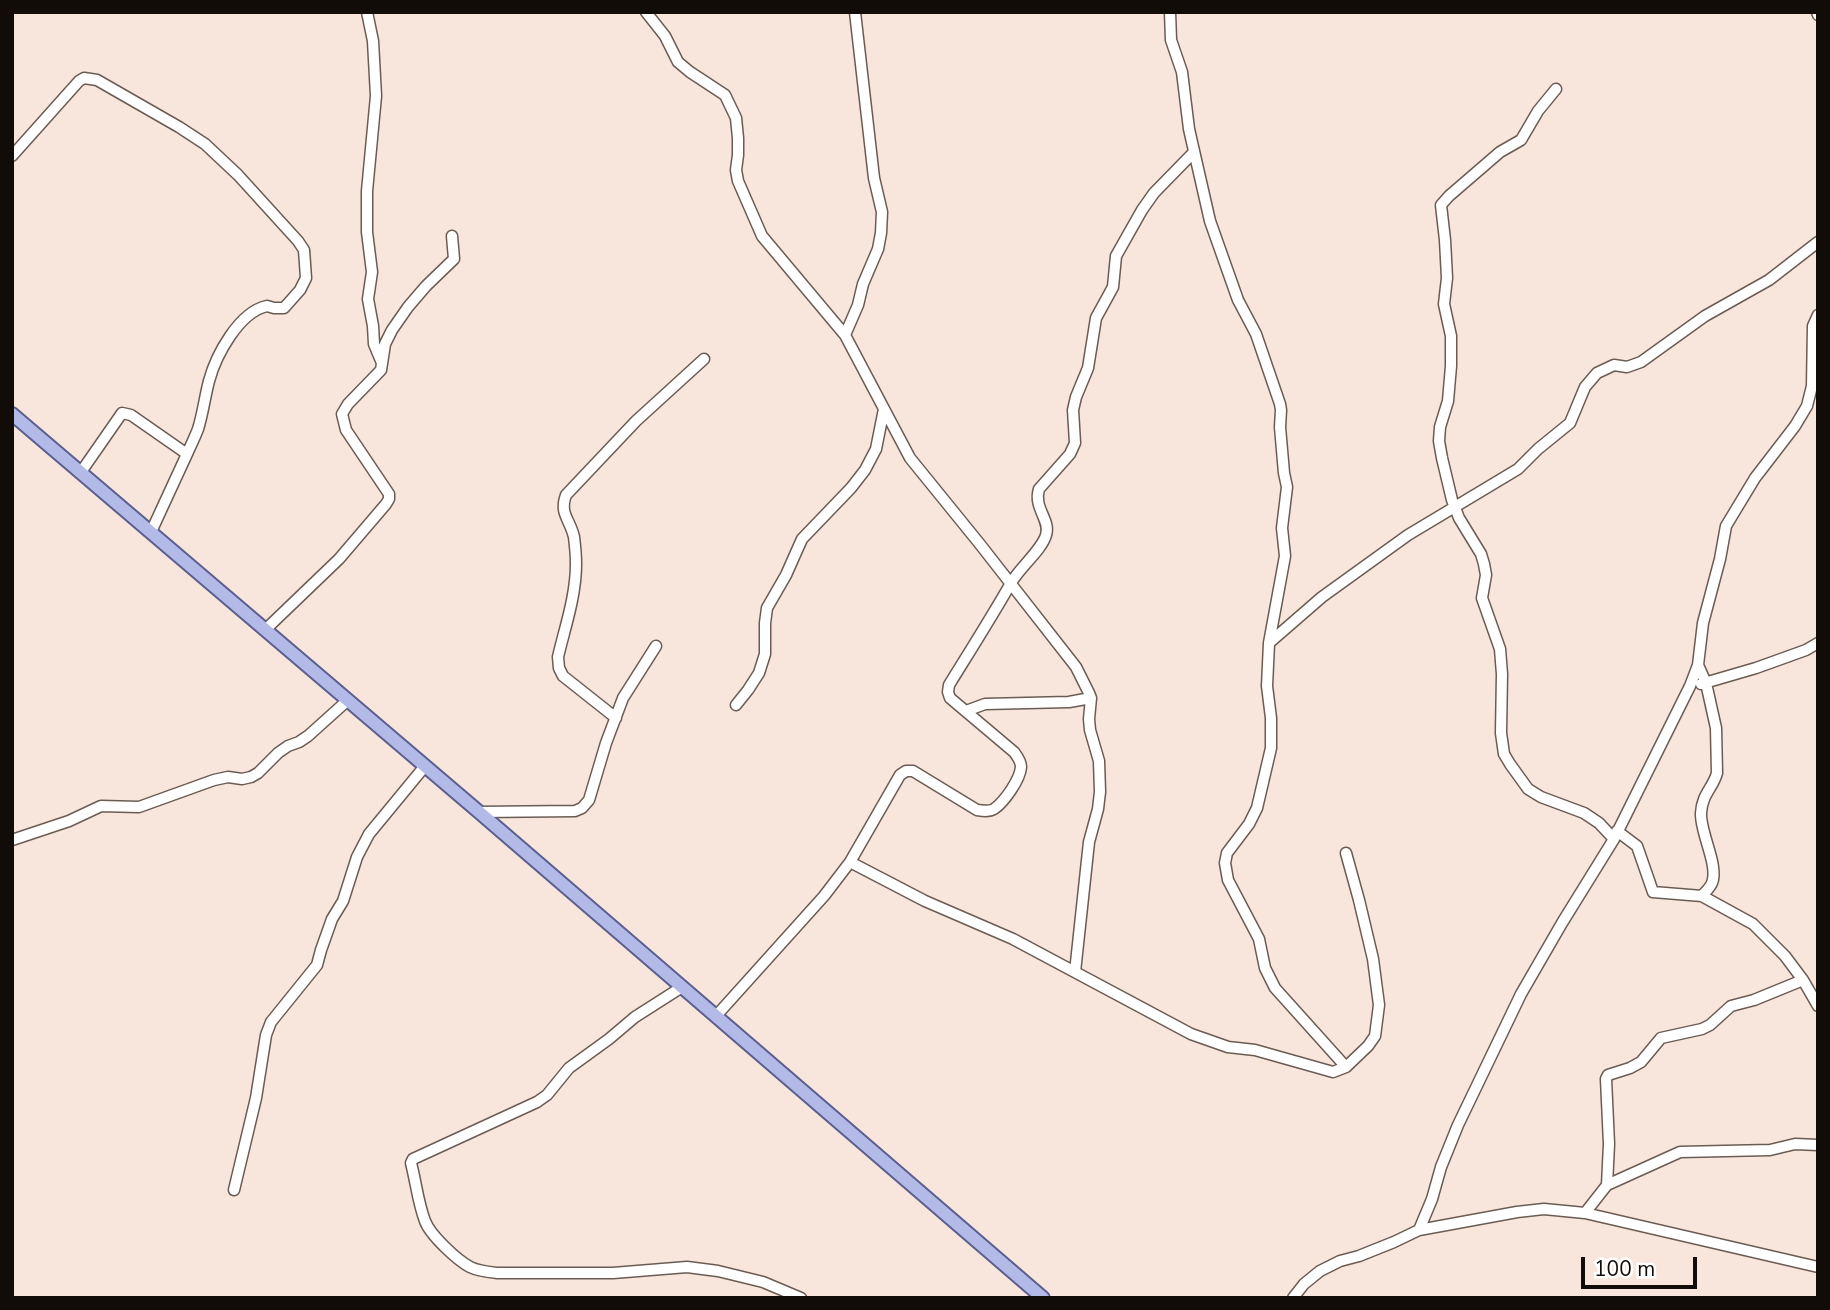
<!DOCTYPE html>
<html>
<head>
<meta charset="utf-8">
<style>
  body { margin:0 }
  #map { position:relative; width:1830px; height:1310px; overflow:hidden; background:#f8e5dc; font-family:"Nunito Sans",sans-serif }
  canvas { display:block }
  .frame { position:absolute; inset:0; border:14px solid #110c08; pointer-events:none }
  .scale { position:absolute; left:1581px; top:1257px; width:116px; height:32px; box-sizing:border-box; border:4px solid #110c08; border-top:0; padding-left:9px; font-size:21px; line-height:24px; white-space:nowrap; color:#110c08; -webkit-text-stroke:5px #fff; paint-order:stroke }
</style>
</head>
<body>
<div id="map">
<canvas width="1830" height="1310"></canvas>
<div class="frame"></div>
<div class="scale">100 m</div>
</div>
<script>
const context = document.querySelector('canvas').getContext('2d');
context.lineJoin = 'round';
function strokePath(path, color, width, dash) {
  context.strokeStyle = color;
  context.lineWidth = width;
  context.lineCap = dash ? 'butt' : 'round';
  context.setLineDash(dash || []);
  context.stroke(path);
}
const minor = new Path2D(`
  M 367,12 L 373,41 L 376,96 L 367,191 L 367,232 L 372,272 L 368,299 L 373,326 L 374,344 L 382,363
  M 646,12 L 665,36 L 678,62 L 690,72 L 725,95 L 736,118 L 738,138 L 738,155 L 736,170 L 738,181 L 762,236 L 845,335 L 910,458 L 979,543 L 1076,667 L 1089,693 L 1091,698 L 1089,719 L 1090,730 L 1099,761 L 1100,792 L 1098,809 L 1089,842 L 1075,972
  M 1170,12 L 1171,40 L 1182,72 L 1189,129 L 1210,221 L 1238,300 L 1256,334 L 1280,404 L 1281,410 L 1280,427 L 1284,473 L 1287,487 L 1282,528 L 1285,556 L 1269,643 L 1267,686 L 1271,718 L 1271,748 L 1257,808 L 1249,824 L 1227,853 L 1225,863 L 1228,880 L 1259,939 L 1265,968 L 1275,988 L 1346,1067
  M 1817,12 L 1818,15
  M 1556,89 L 1538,111 L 1521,140 L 1500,152 L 1449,196 L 1441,205 L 1445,240 L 1447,278 L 1444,304 L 1451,336 L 1451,366 L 1448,401 L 1440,427 L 1439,441 L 1442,458 L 1452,500 L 1459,518 L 1481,554 L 1484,564 L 1486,575 L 1482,598 L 1500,649 L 1502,674 L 1501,733 L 1504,754 L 1510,764 L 1528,789 L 1541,797 L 1584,813 L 1599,823 L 1614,839
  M 12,156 L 79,81 L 84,78 L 97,80 L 179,127 L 205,144 L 238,175 L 298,241 L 304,250 L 306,278 L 300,290 L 284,308 L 274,308 L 267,306 C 239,312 216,355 209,381 C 205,396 203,413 198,429 C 195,437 191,445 187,454 L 131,415 L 122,413 L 81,472
  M 845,335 L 858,305 L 863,284 L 878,249 L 881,233 L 882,212 L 874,178 L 855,12
  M 151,532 L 187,454
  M 265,630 L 339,559 L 386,504 L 389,499 L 389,494 L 346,430 L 342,414 L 348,404 L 381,370 L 385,344 L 392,330 L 408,307 L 426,286 L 454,259 L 452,236
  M 1269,643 L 1322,597 L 1408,535 L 1518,469 L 1538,449 L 1570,423 L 1585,387 L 1597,373 L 1614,365 L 1627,367 L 1641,362 L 1705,316 L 1769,280 L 1818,242
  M 1698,665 L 1706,683 L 1716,728 L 1717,773 C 1713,788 1702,794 1701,813 C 1700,833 1719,865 1712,883 C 1710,888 1705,892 1702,896
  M 1701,684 L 1756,668 L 1806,650 L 1818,643
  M 736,705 L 748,690 L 759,673 L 765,654 L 765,623 L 767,608 L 786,575 L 802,539 L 851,488 L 865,470 L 876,449 L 884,409
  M 966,711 L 985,704 L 1069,702 L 1091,698
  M 616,718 L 563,676 L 559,668 L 558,657 C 565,627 576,596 576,564 C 576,556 575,545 574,537 C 570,519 559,514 566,495 L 636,421 L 704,359
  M 479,812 L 575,811 L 582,808 L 589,800 L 606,743 L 623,698 L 656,646
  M 1617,831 L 1637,846 L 1653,892 L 1702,896 L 1753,924 L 1785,956 L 1803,980 L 1818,1006
  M 12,840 L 69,821 L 101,806 L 139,807 L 214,780 L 228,777 L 242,779 L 251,777 L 258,773 L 278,753 L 288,746 L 299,742 L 308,736 L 348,700
  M 850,862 L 925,901 L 1013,939 L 1191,1034 L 1228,1047 L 1255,1050 L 1333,1072 L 1346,1067 L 1368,1046 L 1375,1036 L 1379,1005 L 1373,959 L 1359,900 L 1346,853
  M 682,987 L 635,1017 L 609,1039 L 569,1068 L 547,1095 L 537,1102 L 413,1159 L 411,1163 C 416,1182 418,1203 425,1221 C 430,1235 457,1260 470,1267 C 478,1271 488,1272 497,1273 L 613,1273 L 687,1267 L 718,1271 L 763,1282 L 801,1298
  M 716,1016 L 824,896 L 850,862 L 900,775 L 906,771 L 913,771 L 977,810 C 983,811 989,812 994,809 C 1004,802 1020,780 1021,767 C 1021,761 1017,756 1014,752 L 950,698 L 948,692 L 949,685 C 970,651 991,618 1011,583 C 1019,568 1042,550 1046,535 C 1051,520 1033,508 1039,489 L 1070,454 L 1075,443 L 1073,410 L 1076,397 L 1088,368 L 1096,318 L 1113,287 L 1116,256 L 1142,210 L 1154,193 L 1194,152
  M 1607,1185 L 1609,1144 L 1606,1079 L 1608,1075 L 1630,1068 L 1641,1062 L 1661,1038 L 1702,1029 L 1710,1025 L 1731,1006 L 1754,1000 L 1803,980
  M 234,1190 L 256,1098 L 266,1035 L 271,1022 L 317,965 L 321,950 L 332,919 L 343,901 L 357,857 L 369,834 L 425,766
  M 1585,1213 L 1607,1185 L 1680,1152 L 1770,1150 L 1795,1144 L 1818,1145
  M 1419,1230 L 1432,1199 L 1441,1167 L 1458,1125 L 1521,994 L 1562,923 L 1614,839 L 1690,686 L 1698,665 L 1703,623 L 1720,559 L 1726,526 L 1755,478 L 1795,426 L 1807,406 L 1812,386 L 1813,326 L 1818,315
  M 1293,1298 L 1304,1284 L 1320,1271 L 1340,1261 L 1359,1256 L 1394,1242 L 1419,1230 L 1517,1212 L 1544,1209 L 1585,1213 L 1818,1267`);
const major = new Path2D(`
  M 12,414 L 479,812 L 1043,1298`);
strokePath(minor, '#6b5c53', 13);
strokePath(major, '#5a5f8f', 16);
strokePath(minor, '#fff', 10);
strokePath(major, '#b4bae7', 12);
</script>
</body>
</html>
